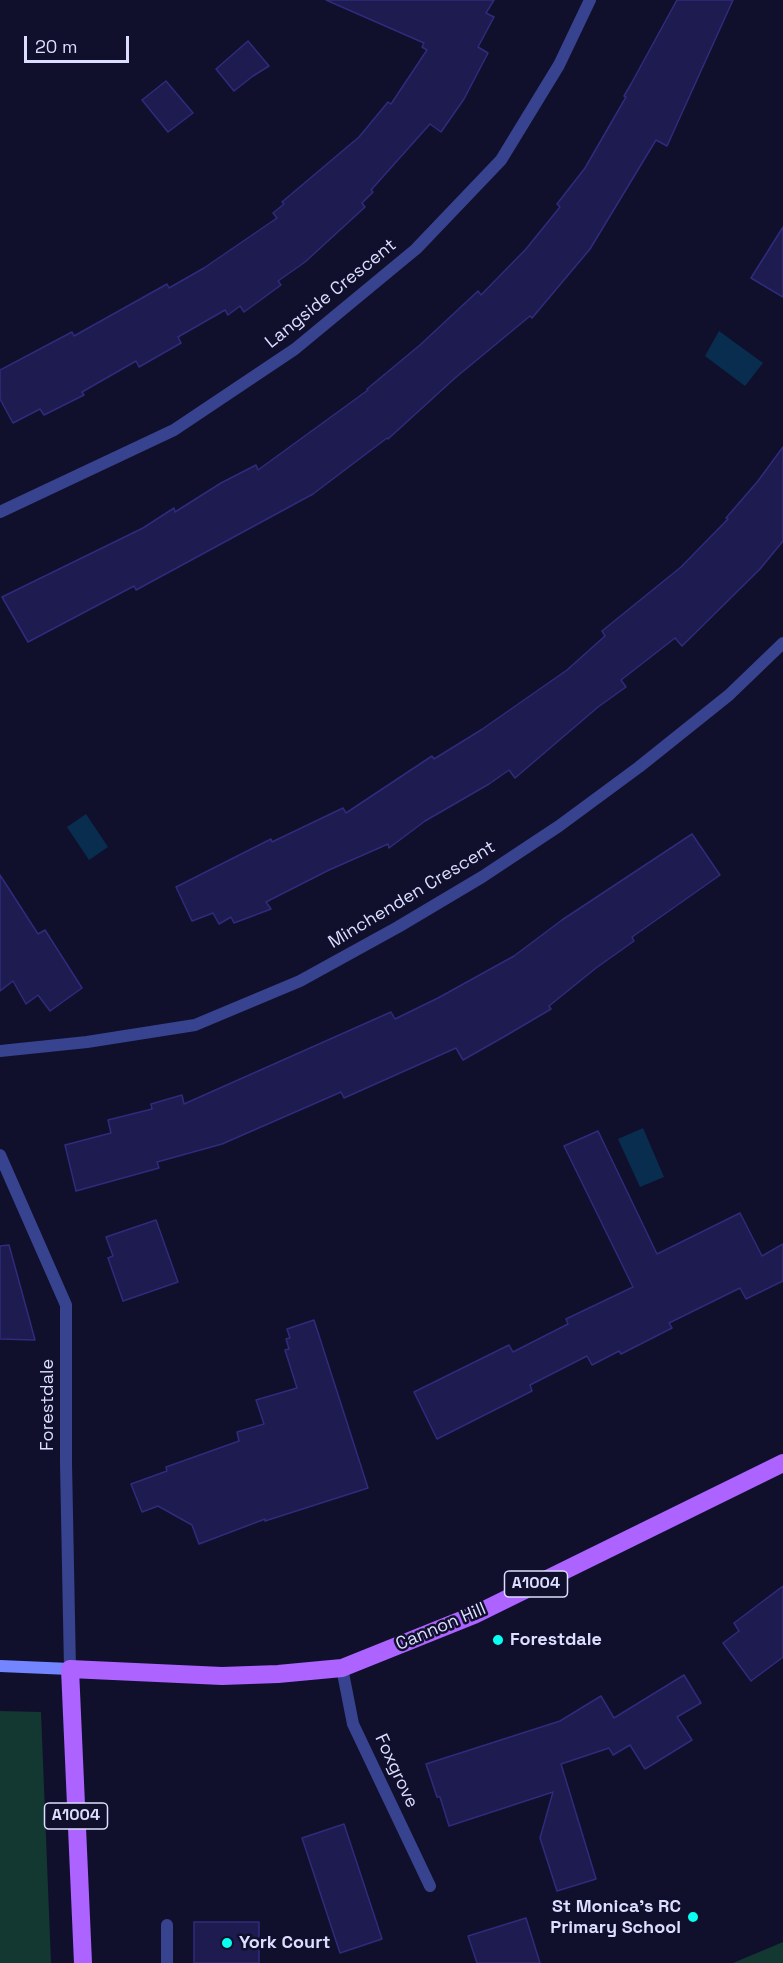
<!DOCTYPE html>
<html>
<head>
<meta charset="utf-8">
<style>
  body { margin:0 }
  #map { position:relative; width:783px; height:1963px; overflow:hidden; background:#10102d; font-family:"Space Grotesk",sans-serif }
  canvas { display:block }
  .scale { position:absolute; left:24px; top:36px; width:105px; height:27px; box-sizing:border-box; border:3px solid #dcdeff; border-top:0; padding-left:8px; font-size:18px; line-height:21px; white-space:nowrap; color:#dcdeff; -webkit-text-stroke:4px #10102d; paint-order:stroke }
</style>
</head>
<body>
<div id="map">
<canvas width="783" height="1963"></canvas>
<div class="scale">20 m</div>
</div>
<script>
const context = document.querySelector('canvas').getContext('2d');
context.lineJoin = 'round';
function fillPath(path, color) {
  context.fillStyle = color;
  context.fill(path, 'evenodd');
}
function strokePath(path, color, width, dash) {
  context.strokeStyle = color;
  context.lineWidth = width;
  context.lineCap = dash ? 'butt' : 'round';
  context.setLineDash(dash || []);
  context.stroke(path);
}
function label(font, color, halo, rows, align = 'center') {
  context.font = font + ' "Space Grotesk",sans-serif';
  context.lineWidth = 5;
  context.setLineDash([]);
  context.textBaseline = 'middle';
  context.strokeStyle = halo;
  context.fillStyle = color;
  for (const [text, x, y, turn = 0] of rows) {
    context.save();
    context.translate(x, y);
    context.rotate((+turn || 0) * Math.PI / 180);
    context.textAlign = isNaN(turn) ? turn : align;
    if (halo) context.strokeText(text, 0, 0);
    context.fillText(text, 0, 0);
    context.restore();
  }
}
const green = new Path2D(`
  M 0,1711 L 41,1712 L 51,1963 L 0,1963 Z
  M 783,1942 L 783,1963 L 733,1963 Z`);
const water = new Path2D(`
  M 719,331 L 763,363 L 745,386 L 705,356 Z
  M 86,814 L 108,847 L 89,860 L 67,827 Z
  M 643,1128 L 664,1177 L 640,1187 L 618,1139 Z`);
const building = new Path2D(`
  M 326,0 L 494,0 L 486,13 L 494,17 L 478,47 L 488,53 L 464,99 L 441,132 L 430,124 L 371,190 L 373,192 L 362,203 L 365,207 L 305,262 L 278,281 L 281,285 L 244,312 L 240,306 L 228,315 L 225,310 L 178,337 L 181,343 L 139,367 L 136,361 L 82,392 L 84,395 L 44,415 L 40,409 L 13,423 L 0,399 L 0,370 L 72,332 L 74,336 L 167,284 L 169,288 L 204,268 L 277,218 L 273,213 L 284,204 L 282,202 L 359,137 L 388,102 L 391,104 L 427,50 L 422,47 L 424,43 Z
  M 677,0 L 733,0 L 667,146 L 656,140 L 590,249 L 532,318 L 530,316 L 455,378 L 388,439 L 387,438 L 313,494 L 136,590 L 134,586 L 28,642 L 2,597 L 143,528 L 174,508 L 175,512 L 221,483 L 256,465 L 258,470 L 368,390 L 367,389 L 420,345 L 478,291 L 481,295 L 526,249 L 560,207 L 557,204 L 585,168 L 626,97 L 624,96 L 631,84 Z
  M 248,41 L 269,66 L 253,76 L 234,91 L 216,69 Z
  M 166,81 L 193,113 L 168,132 L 142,100 Z
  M 783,227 L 783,297 L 751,278 Z
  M 783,447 L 783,541 L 760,569 L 682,646 L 675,638 L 621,680 L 626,687 L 598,707 L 515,778 L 509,770 L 489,784 L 425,821 L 389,848 L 388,844 L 329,870 L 266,902 L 271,909 L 234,923 L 231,917 L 219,924 L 213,913 L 192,921 L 176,887 L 271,839 L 272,842 L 343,808 L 346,813 L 432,756 L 434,759 L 481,730 L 567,670 L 605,636 L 602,631 L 681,567 L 728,519 L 726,518 L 758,481 Z
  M 692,834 L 720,875 L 632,937 L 634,941 L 596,968 L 549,1006 L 551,1009 L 507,1035 L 463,1060 L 456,1048 L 344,1098 L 341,1092 L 222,1144 L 157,1162 L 159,1168 L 76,1191 L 65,1145 L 111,1133 L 108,1120 L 152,1109 L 151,1104 L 182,1095 L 184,1104 L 391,1012 L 395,1019 L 438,998 L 514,956 L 562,920 Z
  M 0,875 L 38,934 L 45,930 L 82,988 L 50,1011 L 38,995 L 26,1004 L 13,981 L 0,991 Z
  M 598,1131 L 657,1254 L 740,1213 L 762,1256 L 783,1244 L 783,1281 L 746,1299 L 740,1288 L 669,1323 L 672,1328 L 621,1354 L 619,1351 L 592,1365 L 587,1356 L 530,1385 L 532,1391 L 437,1439 L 414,1392 L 509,1345 L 513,1352 L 568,1324 L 566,1319 L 633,1287 L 564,1146 Z
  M 156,1220 L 178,1282 L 123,1301 L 108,1258 L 113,1256 L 106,1237 Z
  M 9,1245 L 35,1340 L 0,1339 L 0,1246 Z
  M 314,1320 L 368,1488 L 265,1521 L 265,1519 L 199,1544 L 192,1525 L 158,1506 L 142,1512 L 131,1484 L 167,1471 L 166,1467 L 239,1441 L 237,1432 L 264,1424 L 256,1400 L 297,1388 L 285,1350 L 289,1349 L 286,1339 L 290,1338 L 287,1329 Z
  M 783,1586 L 783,1657 L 751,1681 L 723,1643 L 739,1631 L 734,1623 Z
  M 684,1675 L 701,1703 L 677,1717 L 692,1740 L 645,1769 L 630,1745 L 613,1755 L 609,1748 L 561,1764 L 596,1879 L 557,1891 L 540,1838 L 553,1792 L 449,1826 L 440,1797 L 437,1797 L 426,1764 L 560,1721 L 601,1696 L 614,1718 Z
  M 344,1824 L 382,1939 L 340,1953 L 302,1838 Z
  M 526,1918 L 540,1963 L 477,1963 L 468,1936 Z
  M 194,1922 L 259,1922 L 259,1963 L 194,1963 Z`);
const lane = new Path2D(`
  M 167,1925 L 167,1963`);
const street = new Path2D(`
  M 0,512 L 174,430 L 295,349 L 416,249 L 501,160 L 559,65 L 590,0
  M 0,1051 L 87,1042 L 195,1025 L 300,981 L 398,927 L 482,877 L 559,826 L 639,767 L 729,695 L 783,643
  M 0,1155 L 66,1305 L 66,1463 L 70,1669
  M 342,1668 L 353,1724 L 430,1886`);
const secondary = new Path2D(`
  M 0,1666 L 70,1669`);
const primary = new Path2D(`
  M 83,1963 L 70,1669 L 222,1676 L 278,1674 L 342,1668 L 474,1615 L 783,1463`);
const markers = [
  [498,1640,6,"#08fff1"],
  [693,1917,6,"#08fff1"],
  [227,1943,6,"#08fff1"]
];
const shields = [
  [536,1584,63],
  [76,1816,63]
];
const shieldNames = [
  ["A1004",536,1584],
  ["A1004",76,1816]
];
const streetNames = [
  ["Langside Crescent",331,294,-39],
  ["Minchenden Crescent",412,895,-31],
  ["Forestdale",48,1405,-90],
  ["Cannon Hill",441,1627,-23],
  ["Foxgrove",396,1771,65]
];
const poiNames = [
  ["Forestdale",510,1640],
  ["St Monica's RC",681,1907,"right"],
  ["Primary School",681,1928,"right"],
  ["York Court",239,1943]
];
fillPath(green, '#123831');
fillPath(water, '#082d4f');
fillPath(building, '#1d1b4f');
strokePath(building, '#2f2b7d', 1.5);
strokePath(lane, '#38438f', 12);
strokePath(street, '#38438f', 12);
strokePath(secondary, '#7386ff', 12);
strokePath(primary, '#ac63ff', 18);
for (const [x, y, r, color] of markers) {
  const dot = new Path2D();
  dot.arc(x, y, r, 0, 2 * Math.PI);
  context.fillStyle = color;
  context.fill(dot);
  strokePath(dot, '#10102d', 2);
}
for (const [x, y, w] of shields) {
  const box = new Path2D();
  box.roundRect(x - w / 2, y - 13, w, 26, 4.5);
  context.fillStyle = '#10102d';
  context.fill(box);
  strokePath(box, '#dcdeff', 1.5);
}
label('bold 16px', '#dcdeff', null, shieldNames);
label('18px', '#dcdeff', '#10102d', streetNames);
label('bold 18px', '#dcdeff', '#10102d', poiNames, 'left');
</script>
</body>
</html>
